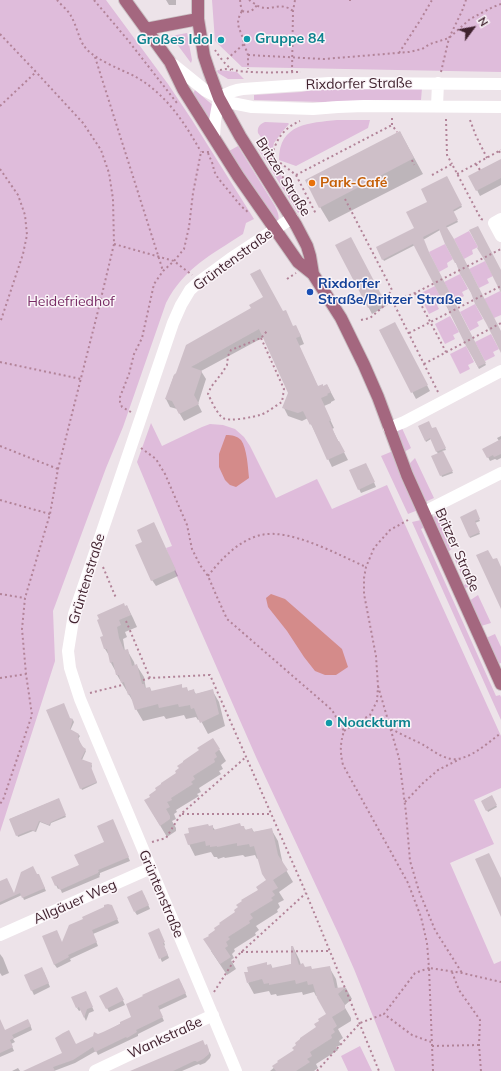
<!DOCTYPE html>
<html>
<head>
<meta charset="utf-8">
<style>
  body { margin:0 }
  #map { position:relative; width:501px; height:1071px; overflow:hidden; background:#ede3e9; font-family:Mulish,sans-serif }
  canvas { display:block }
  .north { position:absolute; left:453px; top:8px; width:40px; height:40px; -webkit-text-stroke:3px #faf4f8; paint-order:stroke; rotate:58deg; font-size:11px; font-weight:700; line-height:16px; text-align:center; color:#40222e }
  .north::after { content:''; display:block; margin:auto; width:14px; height:18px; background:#40222e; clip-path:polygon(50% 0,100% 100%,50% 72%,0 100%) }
</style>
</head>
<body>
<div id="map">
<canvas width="501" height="1071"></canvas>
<div class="north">N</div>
</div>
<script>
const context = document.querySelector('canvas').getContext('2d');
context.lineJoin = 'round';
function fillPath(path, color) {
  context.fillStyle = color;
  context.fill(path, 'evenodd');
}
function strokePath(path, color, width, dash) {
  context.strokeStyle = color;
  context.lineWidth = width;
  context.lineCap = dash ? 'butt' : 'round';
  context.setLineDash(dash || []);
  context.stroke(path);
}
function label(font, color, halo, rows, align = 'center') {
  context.font = font + ' Mulish,sans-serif';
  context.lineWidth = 3;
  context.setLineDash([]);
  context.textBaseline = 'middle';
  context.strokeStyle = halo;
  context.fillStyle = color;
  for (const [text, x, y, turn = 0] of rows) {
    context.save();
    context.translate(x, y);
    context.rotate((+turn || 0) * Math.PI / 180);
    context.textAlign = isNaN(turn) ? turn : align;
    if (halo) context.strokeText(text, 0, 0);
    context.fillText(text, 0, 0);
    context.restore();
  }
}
const green = new Path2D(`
  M 0,0 L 106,0 L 168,84 L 192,120 L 254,219 L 246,223 L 243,234 C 211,255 184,268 166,303 L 123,427 L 106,468 L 53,611 L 55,661 L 0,832 Z
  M 212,0 L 501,0 L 501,72 L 242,67 L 215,41 Z
  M 187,33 L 192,60 L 191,63 L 171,36 Z
  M 218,70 L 237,72 L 244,79 L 228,79 L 218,73 L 217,71 Z
  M 332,87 L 422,88 L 421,100 L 377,100 L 322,102 L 254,100 L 254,95 L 301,92 Z
  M 195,90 L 215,107 L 210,119 L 193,94 Z
  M 337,120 L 370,120 L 368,128 L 296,166 L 279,160 C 279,123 310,123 337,120 Z
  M 265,122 L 288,123 L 289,124 L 282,132 L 274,143 L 272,153 L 258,133 C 257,127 260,124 265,122 Z
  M 238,146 L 275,206 C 277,210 280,217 278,221 L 276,221 L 244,175 L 229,151 Z
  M 257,147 L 278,171 L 300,207 L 300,211 L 298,213 Z
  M 469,231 L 478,247 L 472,250 L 473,254 L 464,259 L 454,239 Z
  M 445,244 L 453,259 L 447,263 L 448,267 L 439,272 L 429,252 Z
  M 485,261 L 493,276 L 487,279 L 489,283 L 479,288 L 469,269 Z
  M 460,274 L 468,289 L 462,292 L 464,296 L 454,301 L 444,282 Z
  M 435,286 L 443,302 L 437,305 L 439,309 L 429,314 L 419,294 Z
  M 500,291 L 501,293 L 501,315 L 494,318 L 484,299 Z
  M 475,304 L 483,319 L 477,322 L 479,326 L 470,331 L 460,312 Z
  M 450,316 L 459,332 L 453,335 L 455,339 L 445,344 L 435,324 Z
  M 491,334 L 499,349 L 493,352 L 495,356 L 485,361 L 475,342 Z
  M 466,346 L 474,362 L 468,365 L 470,369 L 460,374 L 450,354 Z
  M 151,423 L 162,446 L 202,427 L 210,424 L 223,425 L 235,429 L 244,437 L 250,446 L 276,498 L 317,479 L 332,509 L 387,485 L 501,736 L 501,788 L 474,800 L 494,844 L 450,863 L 494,964 L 501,961 L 501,1071 L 395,1071 L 354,969 L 339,935 L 256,757 L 174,570 L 166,548 L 172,546 L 137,462 Z
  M 401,426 L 411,448 L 404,452 L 395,430 Z
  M 393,451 L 418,510 L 408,514 L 381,456 Z
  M 415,458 L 434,498 L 425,502 L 409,464 Z
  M 440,513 L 455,546 L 448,552 L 432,518 Z
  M 421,520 L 425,527 L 421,529 L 496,696 L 500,695 L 501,697 L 501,720 L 412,522 Z
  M 459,556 L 472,584 L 464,589 L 462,586 L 466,584 L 455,560 Z
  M 478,595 L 491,623 L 481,626 L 469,601 Z
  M 495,634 L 501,647 L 501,663 L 498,664 L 486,638 Z
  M 360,1046 L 372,1071 L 348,1071 L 341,1056 Z`);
const water = new Path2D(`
  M 226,435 C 232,435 237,436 241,440 C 247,448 248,468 249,478 L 236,487 L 230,485 L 225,480 L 219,467 L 219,454 Z
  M 271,594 L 285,599 L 342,649 L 348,667 L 336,675 L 325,675 L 315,671 L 304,657 L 287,631 L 268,607 L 266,598 Z`);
const shadow = new Path2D(`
  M 166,0 L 176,0 L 176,5 L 169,5 Z
  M 400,132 L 423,174 L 329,222 L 320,207 Z
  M 501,160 L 501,185 L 480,196 L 477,190 Z
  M 447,177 L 462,207 L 453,212 L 458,222 L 446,228 L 501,333 L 501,351 L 456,263 L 440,230 L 423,240 L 429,255 L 486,365 L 479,369 L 415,245 L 384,261 L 377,248 L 416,228 L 428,202 Z
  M 354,244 L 386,306 L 372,314 L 336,245 Z
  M 283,312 L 293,327 L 300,334 L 304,344 L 299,346 L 318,387 L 323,387 L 327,385 L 335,400 L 331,402 L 331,403 L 324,406 L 334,428 L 332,429 L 348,460 L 332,467 L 315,432 L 308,418 L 302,421 L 288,416 L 284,408 L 290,393 L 264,337 L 201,371 L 206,379 L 198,404 L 202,412 L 184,421 L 177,409 L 170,407 L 166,399 L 174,375 Z
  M 398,329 L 430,391 L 416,399 L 380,331 Z
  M 419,427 L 432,430 L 436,429 L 446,450 L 442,451 L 453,473 L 442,477 L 433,457 L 438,454 L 431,439 L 426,442 Z
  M 501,436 L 501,458 L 497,460 L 495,459 L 490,461 L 484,449 L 499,441 L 497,438 Z
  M 368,468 L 376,487 L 361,493 L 359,489 Z
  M 475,511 L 480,521 L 475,523 L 480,534 L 470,538 L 461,517 Z
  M 157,530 L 178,576 L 156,586 L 152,580 L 143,543 Z
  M 127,606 L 133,618 L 137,627 L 125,632 L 127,637 L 123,639 L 125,651 L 127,650 L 134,662 L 135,666 L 137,666 L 144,677 L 146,689 L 150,688 L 152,692 L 181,685 L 183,689 L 186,688 L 188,691 L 193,690 L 196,694 L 212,690 L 219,702 L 225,726 L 208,734 L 200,719 L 198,720 L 196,717 L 186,719 L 184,715 L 166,719 L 164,716 L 143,721 L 136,709 L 134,703 L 117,675 L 116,672 L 111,663 L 110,657 L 105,649 L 105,637 L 125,607 Z
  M 47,711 L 73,720 L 74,722 L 70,731 L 79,735 L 80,736 L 78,739 L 81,745 L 86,751 L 82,760 L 91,764 L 92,766 L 91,769 L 97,783 L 82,790 Z
  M 213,739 L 226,761 L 221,765 L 223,769 L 219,771 L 221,774 L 199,788 L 201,792 L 197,794 L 199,796 L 176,810 L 177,812 L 174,814 L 176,819 L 172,821 L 176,828 L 176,831 L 167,837 L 152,812 L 151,797 L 178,773 Z
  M 491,796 L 497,807 L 488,812 L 482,801 Z
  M 58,799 L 66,817 L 51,823 L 50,826 L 40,822 L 36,832 L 33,831 L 18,837 L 10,819 Z
  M 114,824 L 130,861 L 100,873 L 100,875 L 99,876 L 100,877 L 62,893 L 60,888 L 58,889 L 56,885 L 105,843 Z
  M 212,826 L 215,830 L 243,827 L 246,830 L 252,829 L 254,832 L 271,829 L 278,841 L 283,865 L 293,882 L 279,892 L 284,900 L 278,903 L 280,907 L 277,910 L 278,912 L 256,926 L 259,930 L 255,933 L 256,935 L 234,949 L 235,951 L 232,954 L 234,958 L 231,960 L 236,969 L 227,975 L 211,951 L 237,913 L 267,881 L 259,858 L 257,859 L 255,855 L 245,857 L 243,855 L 225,858 L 224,857 L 218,859 L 217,857 L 214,857 L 211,852 L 195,856 L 189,844 L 209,827 Z
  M 40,878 L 46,891 L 24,900 L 22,895 L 0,905 L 0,882 L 14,895 Z
  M 144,895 L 150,909 L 137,915 L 135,912 Z
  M 113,910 L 119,923 L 93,934 L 98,946 L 70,959 L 71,961 L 57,968 L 54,964 L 63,944 Z
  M 160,932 L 165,945 L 164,946 L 169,958 L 162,962 L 150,933 Z
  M 293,947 L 299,959 L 301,965 L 305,968 L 312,970 L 329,967 L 336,979 L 338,989 L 346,988 L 352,999 L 344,1006 L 351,1018 L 351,1021 L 338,1029 L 343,1038 L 339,1041 L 341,1045 L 336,1047 L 338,1050 L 316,1064 L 318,1068 L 314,1071 L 270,1071 L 295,1050 L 318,1027 L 327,1014 L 317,996 L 316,996 L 314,992 L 303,995 L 302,992 L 277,996 L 276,994 L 271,995 L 269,991 L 254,994 L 248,983 L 267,966 L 271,965 L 273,969 L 292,964 Z
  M 0,954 L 3,958 L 9,973 L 2,976 L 0,973 Z
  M 44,972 L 50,987 L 34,995 L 25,976 Z
  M 181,983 L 187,997 L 159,1010 L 164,1021 L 138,1034 L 138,1036 L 98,1055 L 96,1051 L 75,1063 L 54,1071 L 25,1071 L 63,1054 L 76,1045 L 103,1033 L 133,1017 Z
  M 119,992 L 125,1005 L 109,1012 L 107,1008 Z
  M 87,996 L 94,1011 L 89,1013 L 86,1021 L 81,1010 L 79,1011 L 77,1008 Z
  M 30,1024 L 32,1030 L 13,1039 L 15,1042 L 11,1044 L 14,1051 L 0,1057 L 0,1030 L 4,1031 Z
  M 205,1046 L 208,1049 L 211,1055 L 210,1058 L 205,1063 L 200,1065 L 199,1064 L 196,1065 L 182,1071 L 144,1071 Z
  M 18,1068 L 20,1071 L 12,1071 Z`);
const building = new Path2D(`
  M 400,131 L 414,158 L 319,208 L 305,180 Z
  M 501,159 L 501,178 L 476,191 L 468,176 Z
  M 447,176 L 462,205 L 453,210 L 458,220 L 446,226 L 454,239 L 501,331 L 501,353 L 486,323 L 475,304 L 471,293 L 460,274 L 456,263 L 455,263 L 445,244 L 439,229 L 423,237 L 429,252 L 486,363 L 478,367 L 466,346 L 446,305 L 445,306 L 413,244 L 382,260 L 376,247 L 414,228 L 406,212 L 427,202 L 421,189 Z
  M 478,226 L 501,270 L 501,293 L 485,261 L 477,248 L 478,247 L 469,230 Z
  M 351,237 L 384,300 L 368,308 L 335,245 Z
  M 260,269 L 283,311 L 286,310 L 293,326 L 296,325 L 301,336 L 296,338 L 318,386 L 323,384 L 323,386 L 327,384 L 331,392 L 327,394 L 328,395 L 321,398 L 331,420 L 329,421 L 338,441 L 339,441 L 345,452 L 327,460 L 311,424 L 310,425 L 303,411 L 298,413 L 282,408 L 288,393 L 259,329 L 191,367 L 202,371 L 194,395 L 199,404 L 179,414 L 172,401 L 165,399 L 174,375 L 176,373 L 186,345 L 251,308 L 249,305 L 263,297 L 250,274 Z
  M 395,322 L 428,385 L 411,393 L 379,330 Z
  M 429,421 L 432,428 L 436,427 L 446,448 L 436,452 L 430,438 L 425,441 L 418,426 Z
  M 501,439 L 501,454 L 494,457 L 493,455 L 487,458 L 482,449 Z
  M 443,451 L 453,471 L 440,476 L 431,456 Z
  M 366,463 L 375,482 L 358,490 L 349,470 Z
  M 476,509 L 480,519 L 475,521 L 480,532 L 469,537 L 460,517 Z
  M 154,522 L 176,570 L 151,581 L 135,545 L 142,542 L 137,530 Z
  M 488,550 L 493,559 L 497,558 L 501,567 L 501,609 L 476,555 Z
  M 124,603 L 125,606 L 127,605 L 131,615 L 119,620 L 121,625 L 117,627 L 119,638 L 124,650 L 128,649 L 132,666 L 137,664 L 142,684 L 144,684 L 145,688 L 150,687 L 151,691 L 182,684 L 182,688 L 187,687 L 188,691 L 194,689 L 195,694 L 213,689 L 219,714 L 200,723 L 194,708 L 191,709 L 190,705 L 179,707 L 178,704 L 159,708 L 158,704 L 135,710 L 130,694 L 128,695 L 124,682 L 121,683 L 119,675 L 116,675 L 113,662 L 110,663 L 107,649 L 104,649 L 100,637 L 103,636 L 97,620 L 99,619 L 97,615 Z
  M 64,703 L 70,718 L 73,719 L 70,729 L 79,734 L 78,737 L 80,742 L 83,747 L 86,749 L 81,759 L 92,763 L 91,767 L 97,782 L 80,789 L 46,710 Z
  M 213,738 L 220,749 L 215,753 L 217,757 L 214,759 L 215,762 L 193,776 L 195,779 L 191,782 L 193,784 L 171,798 L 172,800 L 167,802 L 170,807 L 166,809 L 170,816 L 170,819 L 160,826 L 144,800 L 150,797 L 149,795 L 156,790 L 155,788 L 161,784 L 161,783 L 176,773 L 175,771 L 179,768 L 177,766 L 183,762 L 183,761 L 199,750 L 197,748 Z
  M 492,795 L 497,805 L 486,811 L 481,801 Z
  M 59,798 L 66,815 L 51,822 L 49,825 L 39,821 L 35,831 L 31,830 L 16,836 L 9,819 Z
  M 113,819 L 129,857 L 98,870 L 99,872 L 98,872 L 98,873 L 60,890 L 57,885 L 55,886 L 51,877 L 79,865 L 74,855 L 104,842 L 97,826 Z
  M 240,823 L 241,826 L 244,826 L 245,830 L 252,828 L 253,832 L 272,828 L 278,855 L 288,870 L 273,880 L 278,888 L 272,891 L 275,895 L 271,898 L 273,900 L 250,914 L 253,918 L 249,921 L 250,923 L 228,937 L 230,939 L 226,942 L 228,946 L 225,948 L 231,957 L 220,964 L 203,939 L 209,936 L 208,935 L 215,930 L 214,928 L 220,924 L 219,923 L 235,912 L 234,910 L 238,907 L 236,905 L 242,901 L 241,900 L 258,890 L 256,887 L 266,880 L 262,874 L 254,846 L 250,847 L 249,844 L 237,846 L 237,843 L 217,847 L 217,846 L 210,847 L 210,845 L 206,846 L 205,841 L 188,845 L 184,834 L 189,833 L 188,828 L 208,824 L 209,826 L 213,825 L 213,830 Z
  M 489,853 L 501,878 L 501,917 L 475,859 Z
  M 33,866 L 37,874 L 39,874 L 45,888 L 22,898 L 20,893 L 0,902 L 0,881 L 7,878 L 14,893 L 21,872 Z
  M 142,890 L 149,905 L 134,912 L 127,897 Z
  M 108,904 L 112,905 L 118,919 L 92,930 L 97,942 L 68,955 L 69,957 L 54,965 L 42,936 L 57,930 L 62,942 L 69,925 L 83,919 L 82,917 L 104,907 L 104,905 Z
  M 159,928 L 165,942 L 163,943 L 168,955 L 159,959 L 148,933 Z
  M 291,946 L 293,946 L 299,965 L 303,963 L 305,967 L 311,966 L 312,969 L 330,966 L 335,988 L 346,987 L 338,994 L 345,1005 L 345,1009 L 332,1017 L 337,1026 L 333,1029 L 335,1032 L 331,1035 L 332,1038 L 310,1052 L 312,1056 L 307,1059 L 310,1062 L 296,1071 L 276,1071 L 272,1066 L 278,1062 L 277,1061 L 294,1050 L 292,1048 L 296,1045 L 295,1043 L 300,1039 L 300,1038 L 316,1027 L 314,1024 L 319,1021 L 318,1019 L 326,1014 L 317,998 L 313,984 L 308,985 L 307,981 L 296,984 L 295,980 L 269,985 L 269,983 L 264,984 L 262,979 L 247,983 L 244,972 L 248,972 L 247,967 L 267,962 L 267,965 L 271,964 L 272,968 L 291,964 Z
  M 42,967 L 49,983 L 31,991 L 24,975 Z
  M 179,978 L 186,993 L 158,1006 L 163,1017 L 136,1030 L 137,1032 L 127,1038 L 126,1037 L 95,1052 L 93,1047 L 73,1060 L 53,1067 L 55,1071 L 23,1071 L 62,1053 L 55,1038 L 63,1033 L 69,1030 L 76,1044 L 93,1036 L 94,1032 L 98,1034 L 103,1032 L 120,1024 L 120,1022 L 131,1017 L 126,1004 L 143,996 L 142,995 Z
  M 117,987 L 124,1000 L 106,1009 L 99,996 Z
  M 86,991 L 93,1007 L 87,1009 L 84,1018 L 79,1007 L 76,1008 L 71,997 Z
  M 0,1019 L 5,1030 L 28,1019 L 31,1026 L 12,1035 L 14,1038 L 10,1040 L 13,1047 L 0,1053 Z
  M 203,1040 L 205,1045 L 207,1044 L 209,1050 L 209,1054 L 203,1059 L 197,1062 L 196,1061 L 194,1061 L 173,1071 L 130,1071 Z`);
const path = new Path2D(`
  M 57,0 C 61,5 68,10 71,16 C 76,24 79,39 84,46 C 94,60 121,69 136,77 C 166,94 185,123 201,152
  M 94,0 L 127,39 L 177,103
  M 240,0 L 241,7 L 242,11
  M 249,0 C 252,2 256,5 260,7 C 273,11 280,1 293,11
  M 350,1 L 350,0
  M 242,11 C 249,13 253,11 257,5
  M 0,34 L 36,72 L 83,123 L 101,150 L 109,173 L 113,199 L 114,244 L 98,311 L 58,469 L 50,514 L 25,598 L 22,629 L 26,674 L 32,715 L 3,800 L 0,804
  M 244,44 L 248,55 L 248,69
  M 215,50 C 219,56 225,65 232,69 C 239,74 289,72 301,72
  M 399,53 L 421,19 L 432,0
  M 248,55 L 324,59 L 409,52 L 422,49 L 430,44 L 449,38 L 470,19 L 493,7 L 501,4
  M 95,57 L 163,271
  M 227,59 L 244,44 C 242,29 233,26 242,11
  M 220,70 L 225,69 L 231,70
  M 292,72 L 293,11 L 295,0
  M 441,72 L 449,38 L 462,11 L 466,0
  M 0,106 L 36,72
  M 392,118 L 392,125 L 397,132
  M 446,119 L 447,155 L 452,164
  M 470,120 L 476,136 L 487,158
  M 499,151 L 501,155
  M 265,152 L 275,164 L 303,211 L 301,212
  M 208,153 L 213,165 L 214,171 L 218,178 L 241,206 L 249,213
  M 271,160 C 275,141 282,129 300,121
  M 412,160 L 414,165
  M 276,162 L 278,161 L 296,175 L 316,214
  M 476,164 L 480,170
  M 0,169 L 18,195 L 25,215 L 27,235 L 23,254 L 0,323
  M 457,174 L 501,150
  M 296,175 L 392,125
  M 432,175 L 452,164 L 481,219 L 484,220
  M 345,199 L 392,290 L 389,294 L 438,392
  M 114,244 L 174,261 L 192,275
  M 287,279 L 296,273
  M 415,293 L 446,352
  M 361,320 L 370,318 L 385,305 L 415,293 L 501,249
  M 409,333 L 501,286
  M 261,338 L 284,389 L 282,402 C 275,406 267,413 260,415 C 253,417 229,422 223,418 C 217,414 211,400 208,394 L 211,387 L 222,373 L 227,365 L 228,356 L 231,350 L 261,338 L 267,331
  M 0,362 L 81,379
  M 424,364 L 501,323
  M 131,412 L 122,407 L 120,402 L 120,397 L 129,374 L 134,354 L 142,338 L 154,284 L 163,271 L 174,261 L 184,249 L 189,227 L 193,193 L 201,152 L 210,152
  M 0,446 L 58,469
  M 141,448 L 156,459 L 165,474 L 187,525 L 192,549 L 200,565 L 208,576 L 217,597 L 227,619 L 332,710 L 344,731 C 340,744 340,752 343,765 L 408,883 L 421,917 L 427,943 L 429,968 L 415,973 L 384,1014 L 412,1035 L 431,1042
  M 0,500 L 50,514
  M 103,567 L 116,598
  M 208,576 C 221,559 239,540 261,535 C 290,528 339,555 366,567
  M 0,594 L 25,598
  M 126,621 L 150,678 L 210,675 L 306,893 L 379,1071
  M 0,678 L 26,674
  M 143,680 L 150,678
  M 378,686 L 399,758 L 406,813 L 410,861 L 419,891 L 435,930 L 462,973
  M 90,693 L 122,685
  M 391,729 C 401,734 411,739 422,744 C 434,751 447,763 462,758 C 476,754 489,742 501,733
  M 344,731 L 370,715 L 377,701 L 378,686 L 376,656 L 364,594 L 364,578 L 366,567 L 374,548 L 390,530 L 408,520
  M 405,802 L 423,783 L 438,770 L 460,759
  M 182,814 L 271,814
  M 152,842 L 166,838 L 181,814 L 246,757
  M 241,952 L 328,951
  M 452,972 L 459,990 L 480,1020 L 479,1045 L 481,1071
  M 214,992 L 237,956 L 306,893
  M 432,1046 L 479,1045
  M 317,1071 L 360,1023 L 384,1014
  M 433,1071 L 429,968 L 462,973 L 501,982`);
const minor = new Path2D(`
  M 170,62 L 196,83 L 206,91 L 219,98 L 232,103 L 252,107 L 313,109 L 338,107 L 364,106 L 501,107
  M 219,98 C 227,93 233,90 243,89 L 329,83 L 501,84
  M 437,106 L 438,83
  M 214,137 L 215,121 L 219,98
  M 501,219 L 494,223 L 501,236
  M 389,428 L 404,422 L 501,371
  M 424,512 L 501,473
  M 0,935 L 151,868
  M 95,1071 L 213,1015
  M 236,1071 L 80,699 L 70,668 L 68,651 L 74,614 L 173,323 L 181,305 L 190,290 L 200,281 L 230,259 L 292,218`);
const major = new Path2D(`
  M 125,0 L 170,62 L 183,89 L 238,176 L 298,262 L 313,274
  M 198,0 L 198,19 L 204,56 L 209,71 L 219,98 L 240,136 L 296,225 L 307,246 L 310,256 L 313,274 L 341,318 L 364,365 L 378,397 L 407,475 L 501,684
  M 146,29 L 198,19`);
const markers = [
  [247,39,4,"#0f9aa8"],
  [221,40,4,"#0f9aa8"],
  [312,183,4,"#e8710a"],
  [310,292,4,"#1a4fb4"],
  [329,723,4,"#0f9aa8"]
];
const cultureNames = [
  ["Gruppe 84",255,39],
  ["Großes Idol",213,40,"right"],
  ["Noackturm",337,723]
];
const streetNames = [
  ["Rixdorfer Straße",359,84,-1],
  ["Britzer Straße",283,177,58],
  ["Grüntenstraße",233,260,-36],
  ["Britzer Straße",457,550,66],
  ["Grüntenstraße",87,579,-73],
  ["Grüntenstraße",161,894,67],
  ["Allgäuer Weg",75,902,-24],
  ["Wankstraße",165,1038,-25]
];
const foodNames = [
  ["Park-Café",320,183]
];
const transitNames = [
  ["Rixdorfer",318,284],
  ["Straße/Britzer Straße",318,300]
];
const parkNames = [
  ["Heidefriedhof",71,302]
];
fillPath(green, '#dfbcdb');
fillPath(water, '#d48b8a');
fillPath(shadow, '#0003');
fillPath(building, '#cebfc8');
strokePath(major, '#cac1c4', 14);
strokePath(path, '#b28398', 2, [2, 3]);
strokePath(minor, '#fff', 12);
strokePath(major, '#a4677f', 12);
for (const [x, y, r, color] of markers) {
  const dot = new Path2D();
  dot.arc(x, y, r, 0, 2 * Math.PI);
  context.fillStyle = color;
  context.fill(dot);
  strokePath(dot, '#faf4f8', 1.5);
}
label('bold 14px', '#0d838f', '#faf4f8', cultureNames, 'left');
label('14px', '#40222e', '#faf4f8', streetNames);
label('bold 14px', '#c56008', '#faf4f8', foodNames, 'left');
label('bold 14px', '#164399', '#faf4f8', transitNames, 'left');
label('14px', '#782b65', '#faf4f8', parkNames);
</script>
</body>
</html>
